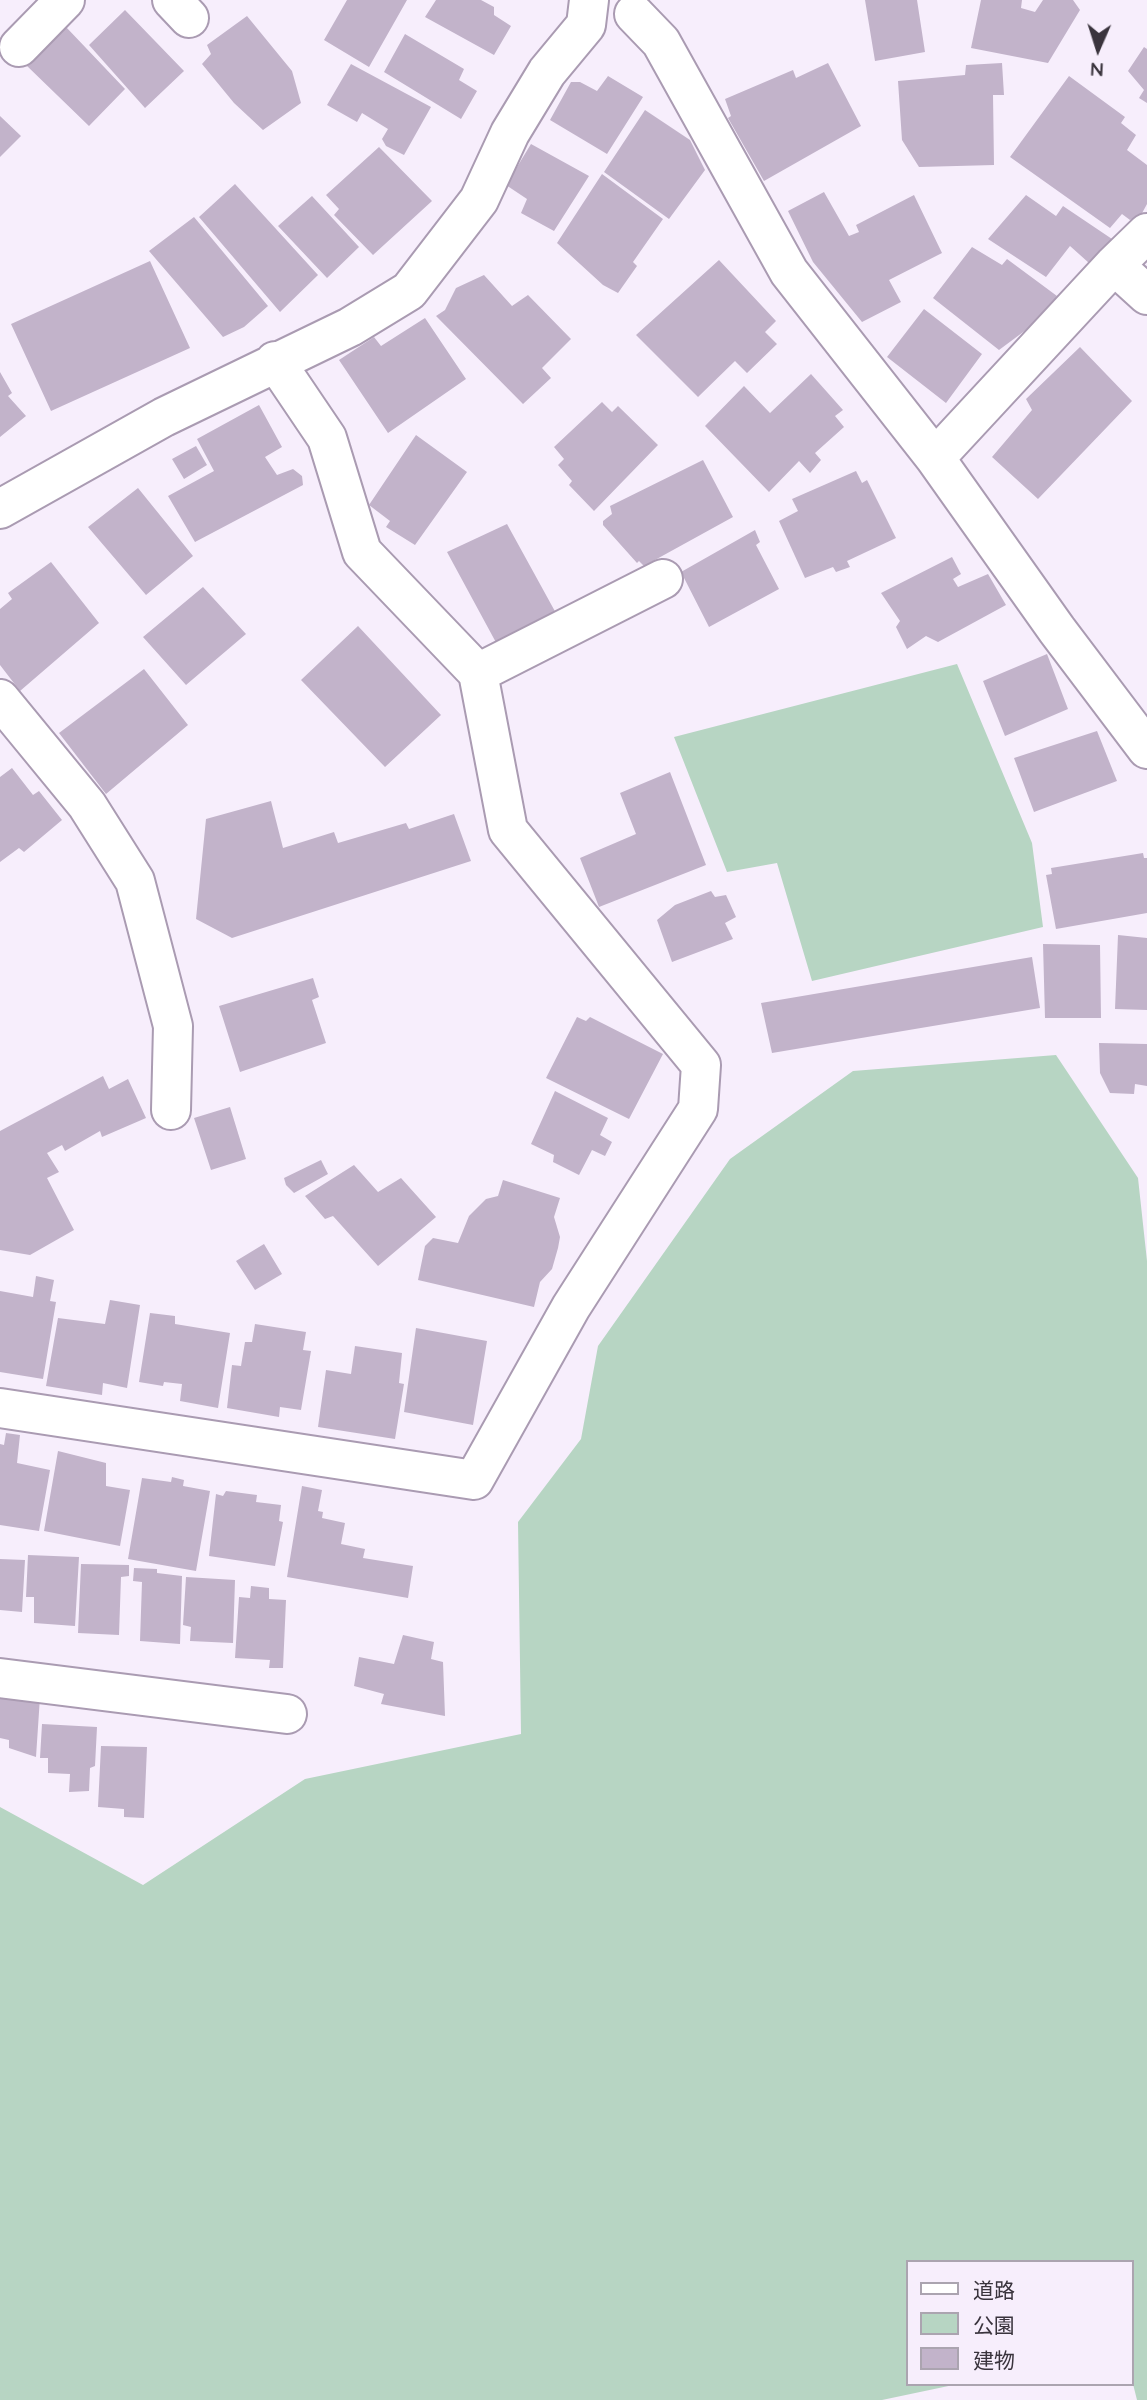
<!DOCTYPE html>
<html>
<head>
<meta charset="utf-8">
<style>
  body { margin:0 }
  #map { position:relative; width:1147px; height:2400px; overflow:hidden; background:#f7eefc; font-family:Quicksand,"Noto Sans JP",sans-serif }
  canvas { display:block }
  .legend { position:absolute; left:906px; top:2260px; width:228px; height:126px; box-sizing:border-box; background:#f7eefc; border:2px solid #aba4b0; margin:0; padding:9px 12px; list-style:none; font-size:21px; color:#3a343d }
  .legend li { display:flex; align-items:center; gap:14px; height:35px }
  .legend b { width:35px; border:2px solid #aba4b0 }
  .north { position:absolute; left:1063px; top:14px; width:70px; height:70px; -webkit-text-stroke:5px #f7eefc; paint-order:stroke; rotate:183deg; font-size:19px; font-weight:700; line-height:28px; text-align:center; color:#3a343d }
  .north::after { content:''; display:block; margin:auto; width:24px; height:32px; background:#3a343d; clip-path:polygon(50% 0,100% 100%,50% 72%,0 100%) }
</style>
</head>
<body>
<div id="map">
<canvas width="1147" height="2400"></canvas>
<ul class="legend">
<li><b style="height:9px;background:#fff"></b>道路</li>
<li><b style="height:19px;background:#b7d5c3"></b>公園</li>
<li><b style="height:19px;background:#c2b3ca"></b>建物</li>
</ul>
<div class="north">N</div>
</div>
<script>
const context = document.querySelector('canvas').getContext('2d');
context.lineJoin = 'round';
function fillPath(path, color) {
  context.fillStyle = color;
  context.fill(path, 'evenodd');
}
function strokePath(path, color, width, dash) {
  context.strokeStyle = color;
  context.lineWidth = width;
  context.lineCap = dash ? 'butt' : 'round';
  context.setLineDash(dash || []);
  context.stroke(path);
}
const green = new Path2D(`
  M 957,664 L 1032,843 L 1043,927 L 812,981 L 777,863 L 727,872 L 674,737 Z
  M 1056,1055 L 1138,1178 L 1147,1261 L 1147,2400 L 1137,2400 L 1131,2376 L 1131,2262 L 907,2262 L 907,2384 L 958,2384 L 882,2400 L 0,2400 L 0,1807 L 143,1885 L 305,1779 L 521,1734 L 518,1522 L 581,1439 L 598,1346 L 730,1159 L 853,1071 Z`);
const building = new Path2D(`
  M 347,0 L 407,0 L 369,67 L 324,40 Z
  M 436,0 L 481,0 L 494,7 L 494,15 L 511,26 L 494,55 L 425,17 Z
  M 865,0 L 917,0 L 925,52 L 875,61 Z
  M 981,0 L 1022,0 L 1021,8 L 1035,12 L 1043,0 L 1073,0 L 1080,10 L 1048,63 L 971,48 Z
  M 125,10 L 184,71 L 145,108 L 89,45 Z
  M 247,16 L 292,71 L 301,103 L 263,130 L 234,103 L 202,64 L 211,54 L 207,45 Z
  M 66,27 L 125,89 L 89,126 L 26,65 Z
  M 405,34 L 464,69 L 459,80 L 477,91 L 461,119 L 384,72 Z
  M 1144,47 L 1147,49 L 1147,103 L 1139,98 L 1144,90 L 1128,71 Z
  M 828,63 L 861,126 L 764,181 L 728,118 L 731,116 L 725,99 L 793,70 L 796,78 Z
  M 1002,63 L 1004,95 L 993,95 L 994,165 L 919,167 L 902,140 L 898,81 L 965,75 L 966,65 Z
  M 351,64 L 431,107 L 404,155 L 386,146 L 382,139 L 388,129 L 362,113 L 357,122 L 327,105 Z
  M 608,76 L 643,97 L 607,154 L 550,120 L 571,82 L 580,82 L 597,91 Z
  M 1069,76 L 1125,117 L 1121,123 L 1136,135 L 1127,150 L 1147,165 L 1147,204 L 1141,215 L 1130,220 L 1122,214 L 1110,228 L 1010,157 Z
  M 645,110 L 690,140 L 705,170 L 669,219 L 604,172 Z
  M 0,116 L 21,136 L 0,157 Z
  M 531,144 L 589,176 L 554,231 L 521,213 L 527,199 L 506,185 Z
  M 379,147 L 432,201 L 373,255 L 334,215 L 339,209 L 326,195 Z
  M 602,174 L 663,219 L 633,262 L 637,266 L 618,293 L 603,285 L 557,243 Z
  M 235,184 L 318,275 L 280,312 L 199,217 Z
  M 824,192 L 849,236 L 859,232 L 856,225 L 914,195 L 942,253 L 889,280 L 901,302 L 862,322 L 813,262 L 788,211 Z
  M 1026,195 L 1056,216 L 1063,206 L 1112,239 L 1089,263 L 1070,246 L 1046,277 L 988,239 Z
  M 312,196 L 359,247 L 327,278 L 278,226 Z
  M 194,217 L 268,306 L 244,327 L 223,337 L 149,251 Z
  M 972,247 L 1002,265 L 1007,259 L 1057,296 L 1042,318 L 999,350 L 933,298 Z
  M 719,260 L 776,321 L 765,332 L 777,344 L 747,373 L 735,361 L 698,397 L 636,335 Z
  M 150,261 L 190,348 L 51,411 L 11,324 Z
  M 484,275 L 512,306 L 528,295 L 571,339 L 542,368 L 551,378 L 523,404 L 436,316 L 445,310 L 456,288 Z
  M 924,309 L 982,354 L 946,403 L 887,357 Z
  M 425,318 L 466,379 L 388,433 L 339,360 L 374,337 L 381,346 Z
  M 1080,347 L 1132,401 L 1038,499 L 992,457 L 1032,410 L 1026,399 Z
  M 0,372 L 12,393 L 8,396 L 26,416 L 0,437 Z
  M 811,374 L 843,410 L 835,416 L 844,427 L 815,453 L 821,460 L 810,473 L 799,461 L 769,492 L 705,426 L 744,386 L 770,413 Z
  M 602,402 L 612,412 L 618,406 L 658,445 L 594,511 L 569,485 L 572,481 L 558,465 L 564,459 L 554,447 Z
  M 259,405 L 282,447 L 265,457 L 277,475 L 293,469 L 302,476 L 303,485 L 195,542 L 168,496 L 214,471 L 197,439 Z
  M 416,435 L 467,472 L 415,545 L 386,527 L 390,521 L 369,505 Z
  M 196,446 L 207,465 L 184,479 L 172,459 Z
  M 703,460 L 733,517 L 644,566 L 639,561 L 637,563 L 603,525 L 603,521 L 612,514 L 610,506 Z
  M 856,471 L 862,483 L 867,480 L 896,538 L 847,561 L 850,567 L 836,572 L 833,567 L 805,578 L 779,521 L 798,511 L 792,499 Z
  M 138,488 L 193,556 L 146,595 L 88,527 Z
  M 507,524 L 557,615 L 499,648 L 447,552 Z
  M 755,530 L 760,542 L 756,545 L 779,589 L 709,627 L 681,572 Z
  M 952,557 L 961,574 L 953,579 L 958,587 L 988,574 L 1006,605 L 938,642 L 926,636 L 907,649 L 896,627 L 900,621 L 881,593 Z
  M 51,562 L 99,623 L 20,691 L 0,665 L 0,609 L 12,599 L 8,593 Z
  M 203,587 L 246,634 L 186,685 L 143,637 Z
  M 358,626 L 441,715 L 385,767 L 301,680 Z
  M 1047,654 L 1068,709 L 1005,736 L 983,681 Z
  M 144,669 L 188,725 L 106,794 L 59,733 Z
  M 1097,731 L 1117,781 L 1034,812 L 1014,758 Z
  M 12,768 L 33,795 L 39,791 L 62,820 L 24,852 L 19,848 L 0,862 L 0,777 Z
  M 670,772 L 706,865 L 599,907 L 580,858 L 636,834 L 620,793 Z
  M 271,801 L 283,848 L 334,832 L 338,843 L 406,823 L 409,829 L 454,814 L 471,861 L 232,938 L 196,919 L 206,819 Z
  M 1143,853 L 1144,858 L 1147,858 L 1147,913 L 1056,929 L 1046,875 L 1052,874 L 1051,868 Z
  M 711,891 L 715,897 L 726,895 L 736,917 L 725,923 L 733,939 L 672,962 L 657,920 L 675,905 Z
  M 1118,935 L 1147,938 L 1147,1010 L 1115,1009 Z
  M 1043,944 L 1100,945 L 1101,1018 L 1045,1018 Z
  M 1032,957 L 1040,1008 L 772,1053 L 761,1003 Z
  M 313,978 L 319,997 L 312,1000 L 326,1043 L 240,1072 L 219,1006 Z
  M 577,1017 L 586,1021 L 590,1017 L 663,1054 L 629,1119 L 546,1078 Z
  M 1099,1043 L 1147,1044 L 1147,1086 L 1135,1084 L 1134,1094 L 1110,1093 L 1100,1073 Z
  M 103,1076 L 109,1089 L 128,1079 L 146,1118 L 102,1137 L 100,1131 L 65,1151 L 62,1145 L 47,1153 L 59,1172 L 47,1178 L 74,1230 L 30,1255 L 0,1250 L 0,1131 Z
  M 555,1091 L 608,1118 L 600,1135 L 612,1142 L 605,1156 L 592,1150 L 579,1175 L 553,1162 L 554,1155 L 531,1144 Z
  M 230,1107 L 246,1159 L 211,1170 L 194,1118 Z
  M 321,1160 L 328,1174 L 294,1193 L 286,1185 L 284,1178 Z
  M 354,1165 L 378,1192 L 401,1178 L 436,1217 L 378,1266 L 333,1216 L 325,1219 L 305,1196 Z
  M 503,1180 L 560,1198 L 554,1217 L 560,1237 L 558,1248 L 552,1269 L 540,1282 L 534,1307 L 418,1280 L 425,1246 L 433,1238 L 458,1243 L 469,1216 L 486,1199 L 498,1196 Z
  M 264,1244 L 282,1274 L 255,1290 L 236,1261 Z
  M 36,1276 L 54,1280 L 50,1301 L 56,1302 L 43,1379 L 0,1372 L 0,1291 L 33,1297 Z
  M 110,1300 L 140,1305 L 127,1388 L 103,1383 L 102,1395 L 46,1386 L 58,1318 L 105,1324 Z
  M 150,1313 L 175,1316 L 175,1324 L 230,1333 L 218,1408 L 180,1401 L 182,1384 L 164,1382 L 163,1386 L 139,1382 Z
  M 255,1324 L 306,1332 L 303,1350 L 311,1351 L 301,1410 L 280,1407 L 279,1417 L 227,1408 L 232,1365 L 241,1366 L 245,1342 L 252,1342 Z
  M 416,1328 L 487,1341 L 473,1425 L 404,1412 Z
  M 355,1346 L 402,1353 L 399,1383 L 404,1384 L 395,1439 L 318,1427 L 326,1370 L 351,1374 Z
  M 6,1433 L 20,1435 L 17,1463 L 50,1470 L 39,1531 L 0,1525 L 0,1444 L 4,1445 Z
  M 58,1451 L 106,1463 L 106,1486 L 130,1490 L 120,1546 L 44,1531 Z
  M 172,1477 L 184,1480 L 183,1486 L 210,1491 L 196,1571 L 128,1559 L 142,1478 L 171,1482 Z
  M 302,1486 L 322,1490 L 318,1511 L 323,1512 L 322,1518 L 345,1523 L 341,1544 L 365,1549 L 363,1558 L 413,1566 L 408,1598 L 287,1577 Z
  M 226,1491 L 257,1495 L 256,1502 L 281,1505 L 279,1521 L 283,1522 L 275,1566 L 209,1556 L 216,1494 L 223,1496 Z
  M 28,1555 L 79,1557 L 75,1626 L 34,1623 L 34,1597 L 26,1597 Z
  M 0,1559 L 25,1560 L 22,1612 L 0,1610 Z
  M 81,1564 L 129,1565 L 129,1576 L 121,1577 L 119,1635 L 78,1633 Z
  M 134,1568 L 157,1569 L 157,1573 L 182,1576 L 180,1644 L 140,1641 L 142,1582 L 133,1581 Z
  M 186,1577 L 235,1580 L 233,1643 L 190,1641 L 191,1627 L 183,1625 Z
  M 251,1586 L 269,1588 L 269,1599 L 286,1600 L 283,1668 L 269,1668 L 270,1660 L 235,1658 L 239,1597 L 250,1598 Z
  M 403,1635 L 434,1642 L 431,1659 L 443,1662 L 445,1716 L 381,1704 L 384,1694 L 354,1686 L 359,1657 L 394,1664 Z
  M 0,1695 L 40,1697 L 36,1757 L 9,1748 L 9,1740 L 0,1738 Z
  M 42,1724 L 97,1727 L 95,1766 L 90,1768 L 89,1791 L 69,1792 L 70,1774 L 48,1773 L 48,1758 L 40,1758 Z
  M 101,1746 L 147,1747 L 144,1818 L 124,1817 L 124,1809 L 98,1807 Z`);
const minor = new Path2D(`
  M 172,0 L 189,18
  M 634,14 L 661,42 L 789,272 L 935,458 L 1057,630 L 1147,749
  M 19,47 L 65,0
  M 1114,265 L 1147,295
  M 935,458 L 1114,265 L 1147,233
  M 0,509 L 164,417 L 350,327 L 409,291 L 479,200 L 510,133 L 547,72 L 586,25 L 589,0
  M 478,673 L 663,579
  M 0,699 L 87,805 L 135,881 L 173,1026 L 171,1110
  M 0,1408 L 474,1480 L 571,1307 L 698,1109 L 701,1065 L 508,830 L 478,673 L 362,552 L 327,438 L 275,361
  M 0,1678 L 287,1714`);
fillPath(green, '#b7d5c3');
fillPath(building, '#c2b3ca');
strokePath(minor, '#aa9bb2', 42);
strokePath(minor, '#fff', 38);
</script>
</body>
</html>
